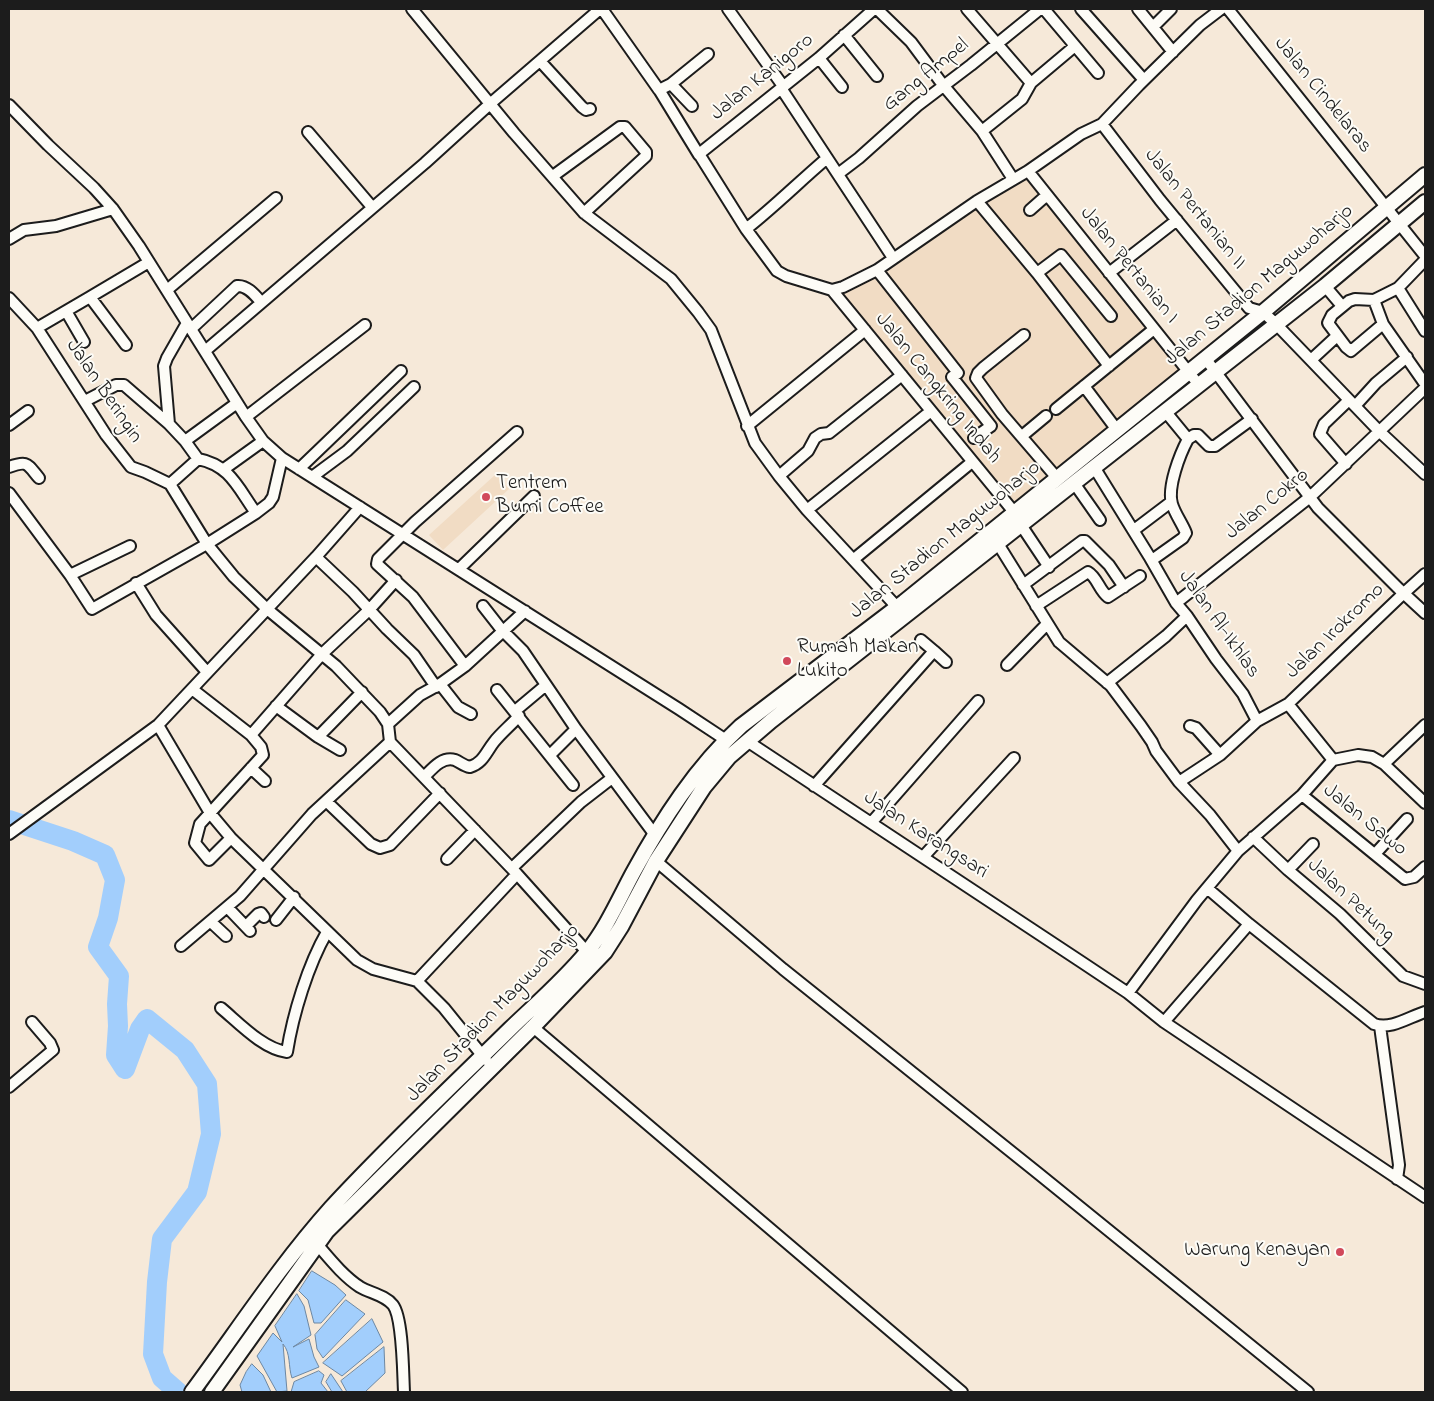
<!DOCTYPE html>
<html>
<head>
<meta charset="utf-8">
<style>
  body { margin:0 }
  #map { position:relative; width:1434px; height:1401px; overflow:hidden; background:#f6e9d9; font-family:"Indie Flower",sans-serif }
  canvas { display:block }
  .frame { position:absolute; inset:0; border:10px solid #1c1c1c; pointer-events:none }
</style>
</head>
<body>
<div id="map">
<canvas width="1434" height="1401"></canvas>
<div class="frame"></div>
</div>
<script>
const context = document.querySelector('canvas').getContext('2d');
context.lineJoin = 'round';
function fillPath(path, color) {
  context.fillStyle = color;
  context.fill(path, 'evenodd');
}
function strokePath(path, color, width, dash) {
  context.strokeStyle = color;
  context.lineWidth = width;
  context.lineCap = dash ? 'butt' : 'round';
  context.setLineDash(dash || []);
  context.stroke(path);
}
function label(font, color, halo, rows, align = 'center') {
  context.font = font + ' "Indie Flower",sans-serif';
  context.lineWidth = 4;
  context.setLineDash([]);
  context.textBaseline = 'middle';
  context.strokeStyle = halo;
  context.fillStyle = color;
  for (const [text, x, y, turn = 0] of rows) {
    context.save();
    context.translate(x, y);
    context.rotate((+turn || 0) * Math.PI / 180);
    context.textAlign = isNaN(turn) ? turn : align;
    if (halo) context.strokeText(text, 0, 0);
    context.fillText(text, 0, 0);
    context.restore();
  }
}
const built = new Path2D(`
  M 1028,171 L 1189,372 L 1014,512 L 832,290 Z
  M 496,474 L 509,489 L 443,550 L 429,535 Z`);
const water = new Path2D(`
  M 312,1271 L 335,1285 L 346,1295 L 321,1323 L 314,1323 L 308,1300 L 299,1291 Z
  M 297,1294 L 304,1306 L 311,1335 L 293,1347 L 309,1339 L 314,1357 L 319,1367 L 292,1378 C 288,1367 291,1353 283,1344 L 287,1391 L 277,1392 L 257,1356 L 273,1333 L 282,1342 L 275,1326 Z
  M 346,1300 L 365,1314 L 323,1358 L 317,1349 L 315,1335 Z
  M 372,1319 L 383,1342 L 342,1376 L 323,1363 Z
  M 384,1347 L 385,1373 L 365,1392 L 347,1392 L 341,1381 Z
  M 252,1364 L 263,1375 L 271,1392 L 242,1392 L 240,1385 L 246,1372 Z
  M 319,1371 L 324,1375 L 321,1383 L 328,1392 L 291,1392 L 294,1382 Z
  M 331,1374 L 343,1392 L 332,1392 L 326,1382 Z`);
const river = new Path2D(`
  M 9,820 L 73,841 L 105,855 L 115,880 L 108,918 L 98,947 L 119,976 L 117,1004 L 118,1026 L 116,1055 L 125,1069 L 140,1029 L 147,1019 L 185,1050 L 207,1084 L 211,1134 L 197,1192 L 162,1239 L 157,1282 L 153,1354 L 162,1378 L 178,1392`);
const street = new Path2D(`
  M 412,9 L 514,133 L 584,213 L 671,279 L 698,312 L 711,330 L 755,443 L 779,476 L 807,510 L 897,607
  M 602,9 L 659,90 L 671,84 L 708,54
  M 728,9 L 783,86
  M 874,9 L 819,58 L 699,154 L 746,229 L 777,271 L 786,276 L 832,290 L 843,287 L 877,270 L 977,201 L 1028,171 L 1081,134 L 1102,124 L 1139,85 L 1200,25 L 1221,9
  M 877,9 L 911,42 L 943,85 L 982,131 L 1013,179
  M 967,9 L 1031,83
  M 1044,9 L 1098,73
  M 1081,9 L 1144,80
  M 1138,9 L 1173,52
  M 1228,9 L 1425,256
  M 1153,27 L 1171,9
  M 844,35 L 877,76
  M 819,58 L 842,87
  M 540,61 L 582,107 L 586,110 L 590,109
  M 671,84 L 692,106
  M 658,88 L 699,155
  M 781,88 L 893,258
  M 9,105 L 48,145 L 94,188 L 113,209 L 139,246 L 246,417 L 263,441 L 282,458 L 679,709 L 726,740
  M 1102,124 L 1160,200 L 1249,308 L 1263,312 L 1276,324 L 1379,431 L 1425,474
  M 982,131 L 1022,99 L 1031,83 L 1075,46
  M 308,132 L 372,207
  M 1028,171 L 1199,385
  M 838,174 L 859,158 L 917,106 L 971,65 L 1040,9
  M 553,176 L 620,127 L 625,127 L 646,152 L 646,156 L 584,213
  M 977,201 L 1037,273 L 1109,366
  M 1030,210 L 1047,195
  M 746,229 C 774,207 799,182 826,159
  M 9,239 L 24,230 L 56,226 L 113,209
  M 877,270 L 958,373 L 952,377 L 991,426 L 974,438
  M 1037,273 L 1061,255 L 1111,316
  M 1109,273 L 1177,220
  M 1325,286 L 1342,306
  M 1398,288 L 1425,331
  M 167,290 L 276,198
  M 832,290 L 1014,512
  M 9,298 L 37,328 L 106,435 L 131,467 L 145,472 L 170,484 L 207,544 L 234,577 L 267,609 L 336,666 L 380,712 L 388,724 L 390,742 L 517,874 L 587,952
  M 1374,300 L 1383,324 L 1425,384
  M 66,311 L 84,342
  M 1383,324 L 1351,351 L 1346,347 L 1328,323 L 1332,315 L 1349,301 L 1355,299 L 1374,300 L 1398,288 L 1425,260
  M 37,328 L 90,297
  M 191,329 L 237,286 C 247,285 255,295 261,302
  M 1024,335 L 983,368 L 978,373 L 976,378 L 1002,414 L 1057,478
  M 126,345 L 90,297 L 149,262
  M 205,351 L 425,163 L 491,103 L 600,9
  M 1205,358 L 1318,508 L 1399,589 L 1425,613
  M 1311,360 L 1337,336
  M 1084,386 L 1117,430
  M 85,401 L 116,385 L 124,385 L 169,424
  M 1355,406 L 1376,383 L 1407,357
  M 1056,409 L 1154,329
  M 246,417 L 365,325
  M 9,425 L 28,411
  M 747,426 L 865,330
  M 1022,436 L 1046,416
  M 1188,439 L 1194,435 L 1198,435 L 1209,446 L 1215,446 L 1252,419
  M 185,441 L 237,403
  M 198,459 C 230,465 238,488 256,513
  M 1346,464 L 1320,434 L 1324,424 L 1349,400
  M 9,467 C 28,460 27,464 39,478
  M 1094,467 L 1149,556 L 1176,603 L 1187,616 L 1216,659 L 1243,694 L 1257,721
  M 224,469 L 263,441
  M 299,469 L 401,371
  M 779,476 L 808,451 L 815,438 L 821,434 L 829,433 L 902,375
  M 312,477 L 347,451 L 414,387
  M 1074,483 L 1100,520
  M 170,484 L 198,459 L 185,441 L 169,424 L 164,366 L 167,358 L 187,323
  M 9,493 L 70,575 L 92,609 L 207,544 L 256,513 L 269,503 L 273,497 L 282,458
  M 807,510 L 931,411
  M 1021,525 L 1049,567
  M 1134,530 L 1171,502
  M 995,539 L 1059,642 L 1111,686 L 1141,726 L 1152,742 L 1156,751 L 1179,782 L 1210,815 L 1238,851
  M 316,557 L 353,592 L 387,629 L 414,655 L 436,687
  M 854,559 L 972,462
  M 1152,560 L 1183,538 L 1186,533 C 1182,523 1175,514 1172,504 C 1167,487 1180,454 1188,439 L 1165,411
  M 459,569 L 534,496
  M 70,575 L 130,546
  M 136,583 L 156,615 L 207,672
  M 1023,585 L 1082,541 L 1085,541 L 1109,565 L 1124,587
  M 1176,603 L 1310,497 L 1425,388
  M 483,606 L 501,629 L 523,651 L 576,729 L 655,835
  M 1036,606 L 1088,572 C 1097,577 1099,590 1108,597 L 1140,576
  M 921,640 L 934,651
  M 1007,665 L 1047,624
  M 465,666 L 413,597 L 377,564 L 378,559 L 415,522 L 517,432
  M 1107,683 L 1166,636 L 1187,616
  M 440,684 L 458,707 L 471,714
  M 192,689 L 251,735
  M 497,690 L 573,785
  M 1288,704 L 1333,760
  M 276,706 L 318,737 L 340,750
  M 515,711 L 546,685
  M 388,724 L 420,695 L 440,684 L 465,666 L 525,611
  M 158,725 L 210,813 L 231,838 L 357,960 L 373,969 L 417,981 L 444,1008 L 486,1060
  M 1190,726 L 1196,728 L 1220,755
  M 318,737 L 362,692
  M 747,741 L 1083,963 L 1128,993 L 1164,1022 L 1425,1197
  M 550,755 L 576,729
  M 1384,764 L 1425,803
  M 251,768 L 265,781
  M 424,777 C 432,769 442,756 455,760 C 460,762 464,766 470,767 C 483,763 486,752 494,742 C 501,733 511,725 519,716
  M 1179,782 L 1220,755 L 1257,721 L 1288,704 L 1404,593 L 1425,574
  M 814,786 L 934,651 L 946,662
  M 1302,795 L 1405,879 L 1414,877 L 1425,867
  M 326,801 L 371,844 L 380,848 L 390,845 L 440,793
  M 871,823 L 978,701
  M 9,834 L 158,725 L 316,557 L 360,507
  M 1253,837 L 1288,870 L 1340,914 L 1403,976 L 1425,984
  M 231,838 L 209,860 L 195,843 L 200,824 L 263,755 L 261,747 L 251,735 L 322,654 L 369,610 L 396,580
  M 1375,854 L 1407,819
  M 923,857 L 1014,758
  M 447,859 L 475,830
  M 656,861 L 783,969 L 1039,1174 L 1308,1392
  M 512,868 L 581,802 L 612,778
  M 1288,870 L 1313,844
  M 1207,888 L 1249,924 L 1374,1024 C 1391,1030 1409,1017 1425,1012
  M 228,908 L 250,931
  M 276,920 L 294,897
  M 211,922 L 226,936
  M 246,926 L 258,914 L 261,913 L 264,917
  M 181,946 L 240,896 L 312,814 L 390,742
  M 417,981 L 517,874
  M 1128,993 L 1197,900 L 1238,851 L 1302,795 L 1333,760 L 1358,755 L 1372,757 L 1384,764 L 1425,725
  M 221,1008 C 239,1023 263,1049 287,1052 C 293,1014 308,965 327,932
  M 1164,1022 L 1249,924
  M 1380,1026 L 1399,1165 L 1397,1179
  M 533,1027 L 962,1392
  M 9,1087 L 53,1050 L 50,1043 L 32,1022
  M 316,1243 C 329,1258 343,1276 360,1287 C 370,1293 385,1295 393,1305 C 403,1318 403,1374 404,1392`);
const secondary = new Path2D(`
  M 192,1392 C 238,1330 280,1265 331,1208 C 388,1146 450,1088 510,1029 C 536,1004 564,980 587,952 C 606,929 619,899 633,873 C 662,820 696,767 741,726 L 904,602 L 1263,312 L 1425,175
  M 212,1392 L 327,1231 L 533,1027 L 605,952 L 621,927 L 656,861 L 704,787 L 729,757 L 771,721 L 1325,286 L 1425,202`);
const markers = [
  [486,497,5,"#d1495b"],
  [787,661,5,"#d1495b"],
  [1340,1252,5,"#d1495b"]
];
const streetNames = [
  ["Gang Ampel",927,76,-39],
  ["Jalan Kanigoro",763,78,-39],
  ["Jalan Cindelaras",1322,96,51],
  ["Jalan Pertanian II",1194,210,51],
  ["Jalan Pertanian I",1128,266,51],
  ["Jalan Stadion Maguwoharjo",1260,286,-40],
  ["Jalan Cangkring Indah",937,389,51],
  ["Jalan Beringin",103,392,56],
  ["Jalan Cokro",1268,505,-39],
  ["Jalan Stadion Maguwoharjo",946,541,-39],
  ["Jalan Al-Ikhlas",1218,625,55],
  ["Jalan Irokromo",1336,632,-44],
  ["Jalan Sawo",1364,821,39],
  ["Jalan Karangsari",925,836,33],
  ["Jalan Petung",1350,901,43],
  ["Jalan Stadion Maguwoharjo",494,1014,-46]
];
const poiNames = [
  ["Tentrem",496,485],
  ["Bumi Coffee",496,509],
  ["Rumah Makan",797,649],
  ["Lukito",797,673],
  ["Warung Kenayan",1330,1252,"right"]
];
fillPath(built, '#f1dcc4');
fillPath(water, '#a2cefc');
strokePath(water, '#6c87a2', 1);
strokePath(river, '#a2cefc', 20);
strokePath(street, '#1c1c1c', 14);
strokePath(secondary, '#1c1c1c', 18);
strokePath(street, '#fdfcf7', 10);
strokePath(secondary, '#fdfcf7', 14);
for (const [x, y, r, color] of markers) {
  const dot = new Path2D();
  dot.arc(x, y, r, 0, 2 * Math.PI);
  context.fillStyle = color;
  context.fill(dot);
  strokePath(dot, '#fdfcf7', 2);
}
label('21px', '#1c1c1c', '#fdfcf7', streetNames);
label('21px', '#1c1c1c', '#fdfcf7', poiNames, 'left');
</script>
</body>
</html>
